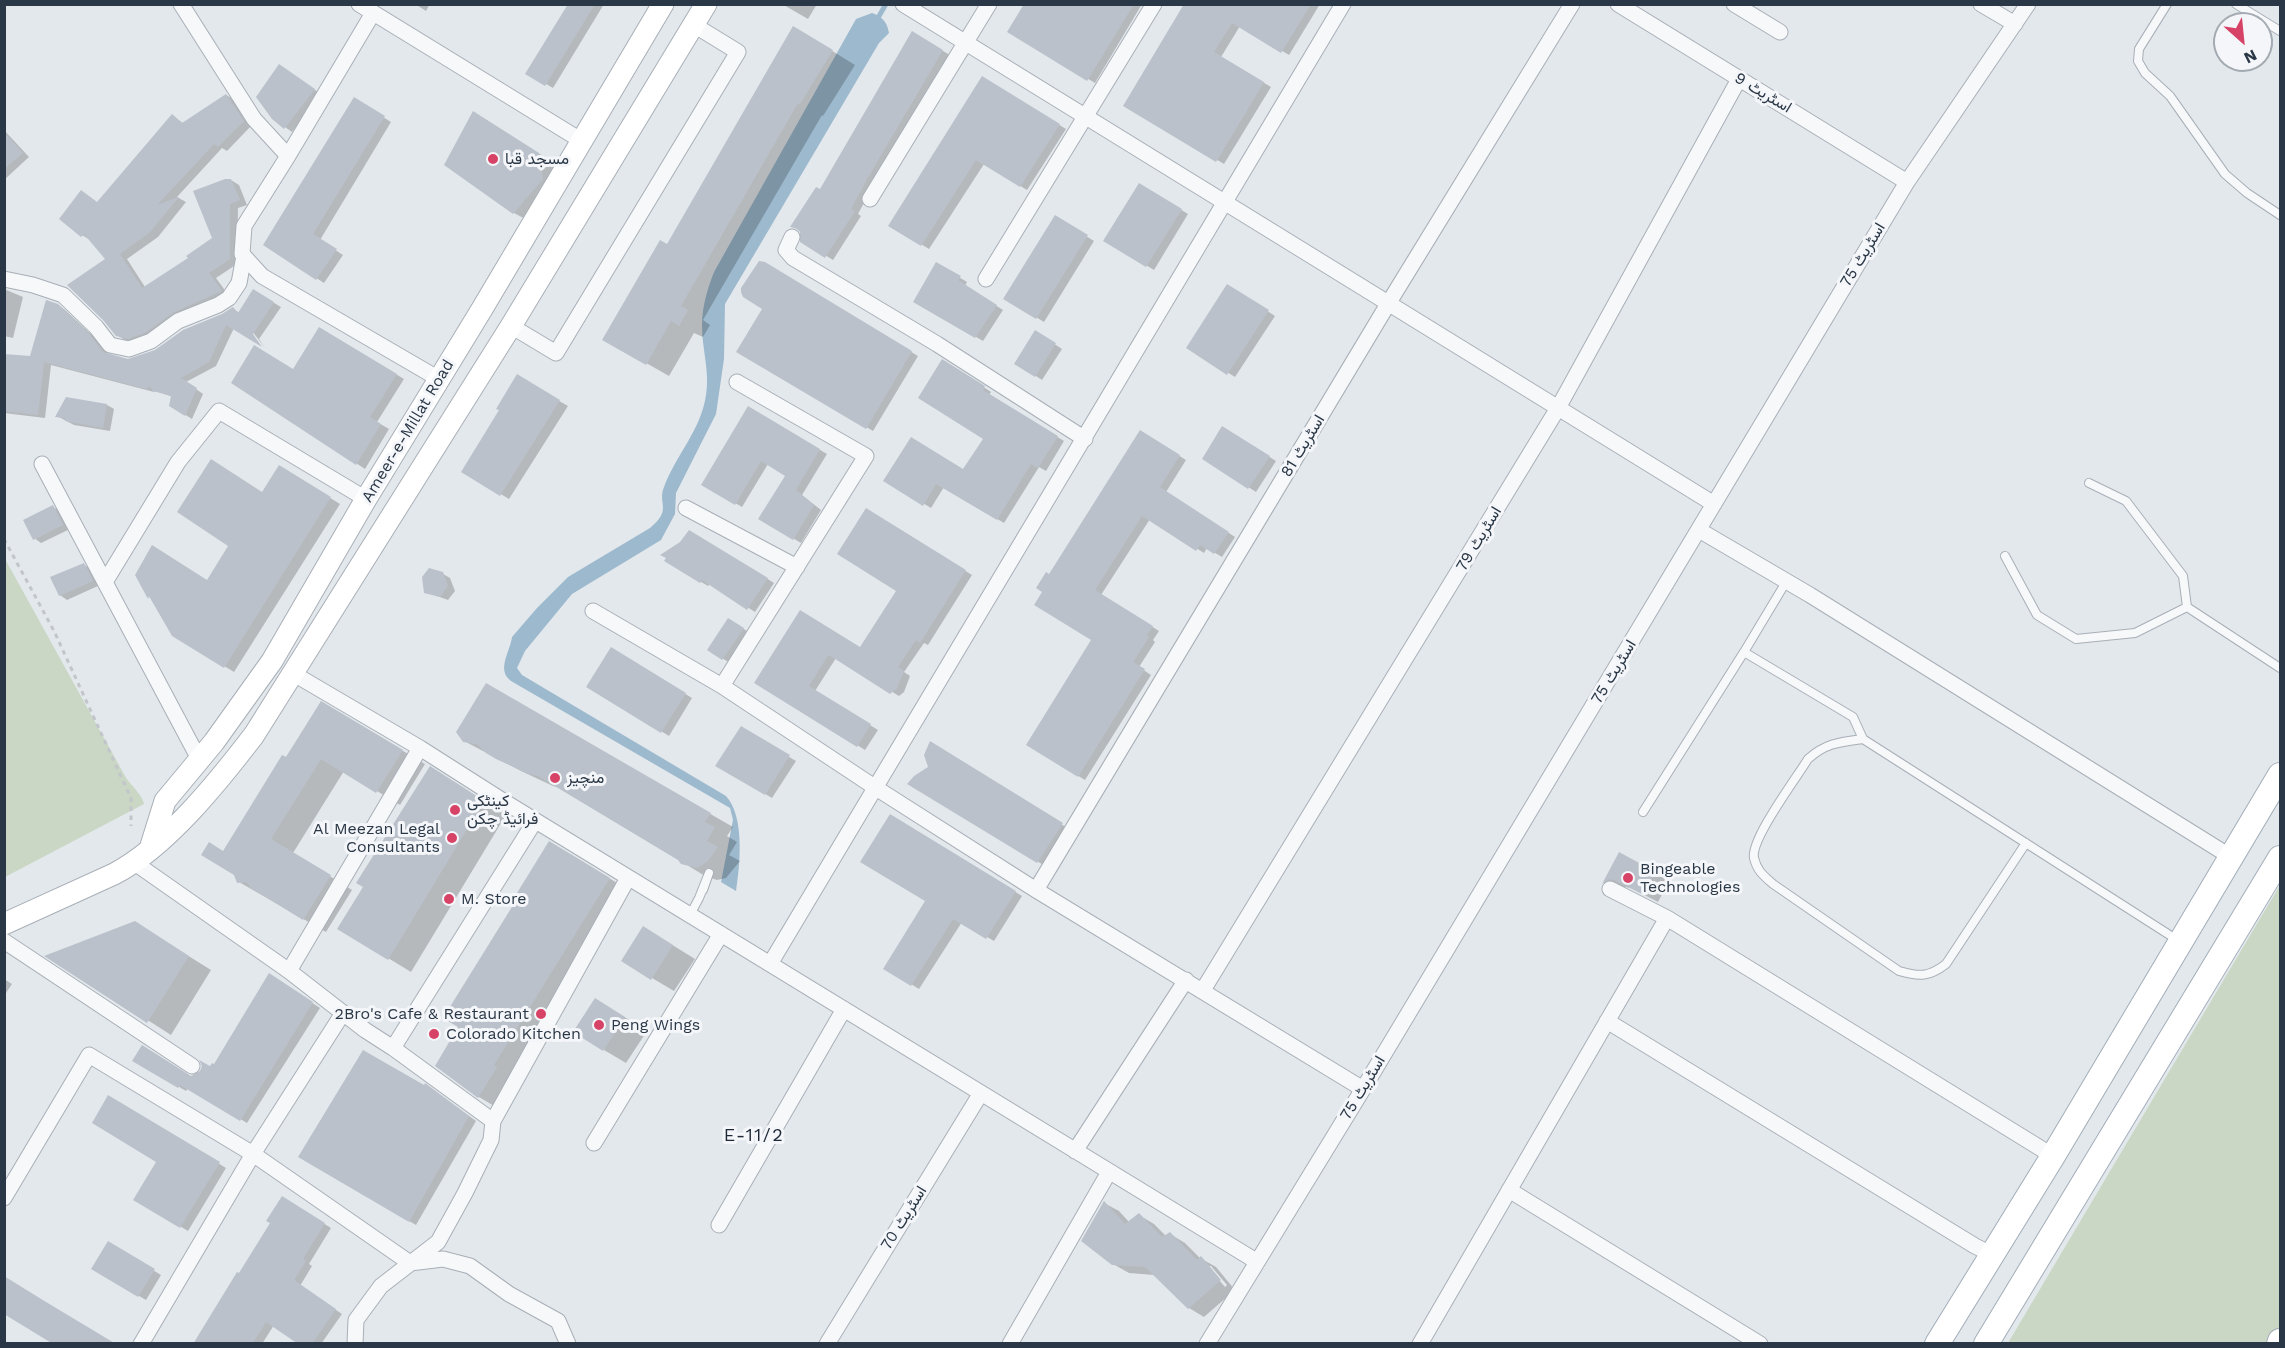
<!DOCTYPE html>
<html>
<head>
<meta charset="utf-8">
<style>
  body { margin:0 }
  #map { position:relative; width:2285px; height:1348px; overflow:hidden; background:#e3e8ec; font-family:"Work Sans",sans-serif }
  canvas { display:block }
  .frame { position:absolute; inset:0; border:6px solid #2a3746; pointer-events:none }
  .north { position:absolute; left:2213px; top:12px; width:60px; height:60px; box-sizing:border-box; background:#f4f6f9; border:2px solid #a3aab1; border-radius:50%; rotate:153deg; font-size:16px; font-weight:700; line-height:24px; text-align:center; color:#2a3746 }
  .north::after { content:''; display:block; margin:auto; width:21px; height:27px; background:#d74366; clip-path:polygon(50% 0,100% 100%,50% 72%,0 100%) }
</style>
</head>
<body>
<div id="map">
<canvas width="2285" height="1348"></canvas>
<div class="frame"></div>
<div class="north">N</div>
</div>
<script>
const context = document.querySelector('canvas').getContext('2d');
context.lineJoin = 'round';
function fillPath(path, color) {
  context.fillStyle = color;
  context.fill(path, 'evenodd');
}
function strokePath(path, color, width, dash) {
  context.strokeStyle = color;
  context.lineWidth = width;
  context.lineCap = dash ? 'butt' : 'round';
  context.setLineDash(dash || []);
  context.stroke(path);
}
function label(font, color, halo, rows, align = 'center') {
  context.font = font + ' "Work Sans",Vazirmatn,sans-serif';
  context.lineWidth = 6;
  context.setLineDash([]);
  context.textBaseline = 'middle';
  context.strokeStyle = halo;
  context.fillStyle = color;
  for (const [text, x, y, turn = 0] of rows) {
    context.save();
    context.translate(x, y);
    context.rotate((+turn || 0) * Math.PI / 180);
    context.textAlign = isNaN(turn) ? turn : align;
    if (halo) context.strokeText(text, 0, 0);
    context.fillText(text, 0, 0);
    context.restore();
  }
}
const green = new Path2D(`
  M 4,557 L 125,776 C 131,786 142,794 144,804 L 5,877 Z
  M 2280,885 L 2280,1343 L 2008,1343 Z`);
const water = new Path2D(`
  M 872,13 C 883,17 887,22 889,33 L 879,43 L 725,304 L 724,359 L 716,414 L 676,493 L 675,514 L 661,540 L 572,594 L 525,651 L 517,668 L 522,675 L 726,796 C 745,817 740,865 736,891 L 721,882 L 733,820 L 730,808 L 511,681 C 496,670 510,652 512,637 L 537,608 L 568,577 L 650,528 C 673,509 657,504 664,487 C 676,455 701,430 706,395 C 710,372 702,349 702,326 C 702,307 707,290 714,272 L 856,19 Z`);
const shadow = new Path2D(`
  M 415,4 L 430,4 L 426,11 Z
  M 570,4 L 604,4 L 553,88 L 527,73 Z
  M 782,4 L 817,4 L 808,19 Z
  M 1086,4 L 1142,4 L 1095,83 L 1009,32 Z
  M 1185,4 L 1320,4 L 1289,55 L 1240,26 L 1221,57 L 1271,87 L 1224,164 L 1125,105 Z
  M 912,33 L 950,55 L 874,184 L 858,214 L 861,216 L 833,260 L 802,241 L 802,231 L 792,227 L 821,191 Z
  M 816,41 L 855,65 L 823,116 L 822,115 L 703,320 L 710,325 L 703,337 L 694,333 L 669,376 L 604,339 Z
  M 286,70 L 321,94 L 292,132 L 285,127 Z
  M 982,78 L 1066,129 L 1027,190 L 984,164 L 929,249 L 890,225 Z
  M 226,95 L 235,100 L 251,126 L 227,151 L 222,148 L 177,197 L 186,202 L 158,237 L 127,259 L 145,287 L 190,258 L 213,239 L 231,180 L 239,185 L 247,205 L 238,208 L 237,264 L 216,278 L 229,296 L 137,343 L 125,340 L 117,335 L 107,259 L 90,240 L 82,235 L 82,192 L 98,203 L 172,115 L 184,124 Z
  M 354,99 L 391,122 L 320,240 L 343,255 L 324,283 L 265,245 Z
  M 489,122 L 554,163 L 557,188 L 529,221 L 514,213 Z
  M 4,130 L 29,157 L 4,180 Z
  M 1140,185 L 1188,214 L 1154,270 L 1105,240 Z
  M 1055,217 L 1094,241 L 1044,322 L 1005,298 Z
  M 764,263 L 918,356 L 873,431 L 738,351 L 764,309 Z
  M 937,264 L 967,282 L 965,286 L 1003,310 L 983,341 L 915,301 Z
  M 4,289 L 23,297 L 13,338 L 4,336 Z
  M 1235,290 L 1275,316 L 1235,377 L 1188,348 Z
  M 254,291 L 281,307 L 259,339 L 265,348 L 249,327 L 234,328 L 216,366 L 186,382 L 203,394 L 192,419 L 171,406 L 173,397 L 156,391 L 154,392 L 51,365 L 45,418 L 4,413 L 4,355 L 31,358 L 58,305 L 65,310 L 96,339 L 108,354 L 128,360 L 155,351 L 233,309 L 240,313 Z
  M 320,329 L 404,379 L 377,422 L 389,429 L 365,469 L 233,382 L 294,371 Z
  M 1036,332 L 1062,349 L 1042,380 L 1016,363 Z
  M 950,365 L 991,392 L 989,395 L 1064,441 L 1046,471 L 1039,467 L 1004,523 L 944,487 L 931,508 L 885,480 L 964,471 L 985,439 Z
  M 517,377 L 568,406 L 509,499 L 464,472 L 501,410 Z
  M 107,405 L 114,409 L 110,431 L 74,425 L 57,416 Z
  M 749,408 L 827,454 L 802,495 L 821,510 L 801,543 L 761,519 L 787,475 L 768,464 L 742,507 L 703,484 Z
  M 1223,428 L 1276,461 L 1256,492 L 1204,458 Z
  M 1140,432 L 1186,460 L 1166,492 L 1235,537 L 1222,557 L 1207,548 L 1204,553 L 1150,519 L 1101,595 L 1159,631 L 1153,640 L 1155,642 L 1139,667 L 1151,675 L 1085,780 L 1028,745 L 1094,640 L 1044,592 L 1050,575 Z
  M 280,467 L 340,504 L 234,672 L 173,635 L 136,575 L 208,581 Z
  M 53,507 L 60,511 L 70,529 L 41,543 L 34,538 Z
  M 867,510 L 972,575 L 928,645 L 924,643 L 904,672 L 910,676 L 904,692 L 899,696 L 836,658 L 815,691 L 878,730 L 865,750 L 756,682 L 800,612 L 861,649 L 898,590 Z
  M 666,561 L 741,562 L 774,583 L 755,612 L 710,583 L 708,586 Z
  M 84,565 L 91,569 L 100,585 L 67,600 L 60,595 Z
  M 443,574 L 450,578 L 455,591 L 448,600 L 426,592 Z
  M 736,624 L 750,633 L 730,663 L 709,650 Z
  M 612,649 L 692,698 L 669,736 L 588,686 Z
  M 487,685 L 733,827 L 727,836 L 737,842 L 729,855 L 740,861 L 726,878 L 717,880 L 705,876 L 561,788 L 553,786 L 521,771 L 464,741 Z
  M 322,703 L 425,764 L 400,805 L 344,771 L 293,853 L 352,890 L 326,932 L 239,882 L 223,852 Z
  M 741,728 L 796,761 L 772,798 L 717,765 Z
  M 931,744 L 1069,829 L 1045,866 L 909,783 L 930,768 Z
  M 453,781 L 506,815 L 411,972 L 388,958 Z
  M 890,816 L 1022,896 L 994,941 L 962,922 L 919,989 L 885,968 L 927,901 Z
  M 570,854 L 630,891 L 514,1078 L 499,1109 L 479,1097 L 437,1066 Z
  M 1620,854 L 1669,881 L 1658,902 L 1631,888 L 1625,887 L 1618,891 L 1604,883 Z
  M 158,937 L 211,970 L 171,1035 L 47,956 Z
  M 666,941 L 695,959 L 674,991 L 652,978 Z
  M 4,979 L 12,984 L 4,996 Z
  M 276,979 L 320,1008 L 247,1123 L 188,1088 L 186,1091 L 134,1060 L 191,1077 L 214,1066 Z
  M 618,1013 L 647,1031 L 626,1063 L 604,1050 Z
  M 424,1087 L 432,1089 L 476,1121 L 416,1225 L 300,1157 Z
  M 109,1097 L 226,1168 L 188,1231 L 135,1199 L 158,1161 Z
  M 282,1198 L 331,1228 L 309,1264 L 312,1266 L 300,1286 L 342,1314 L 321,1344 L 301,1344 L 274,1325 L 262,1344 L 194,1344 L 272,1222 Z
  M 1104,1203 L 1119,1211 L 1130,1223 L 1139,1215 L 1154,1224 L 1166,1236 L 1170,1234 L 1185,1243 L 1200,1258 L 1216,1267 L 1235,1290 L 1204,1317 L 1189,1308 L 1154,1275 L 1129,1273 L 1113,1264 ZM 1207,1266 L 1211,1266 L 1227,1285 L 1225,1287 Z
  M 108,1243 L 161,1275 L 146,1300 L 93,1269 Z`);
const stream = new Path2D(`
  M 875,23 L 886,4`);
const building = new Path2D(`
  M 568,4 L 595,4 L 545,86 L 525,74 Z
  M 1024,4 L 1134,4 L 1087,81 L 1007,32 Z
  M 1184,4 L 1311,4 L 1281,53 L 1232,23 L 1214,52 L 1264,82 L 1216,162 L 1123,106 Z
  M 793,26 L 833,50 L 800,104 L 798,103 L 681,306 L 688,310 L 679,326 L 671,321 L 646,365 L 602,340 L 660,240 L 667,244 Z
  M 912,31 L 943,50 L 867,179 L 851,209 L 855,211 L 825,258 L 800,242 L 800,232 L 796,228 L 790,227 L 816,187 L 820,189 Z
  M 279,64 L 315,89 L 284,129 L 272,119 L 256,97 Z
  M 982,76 L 1060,124 L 1020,187 L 976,160 L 921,246 L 888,226 Z
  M 226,94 L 244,121 L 218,147 L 214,144 L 157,205 L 179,197 L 150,232 L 120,254 L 142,288 L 188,258 L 186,256 L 212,238 L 193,191 L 225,179 L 231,179 L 240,200 L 230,204 L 230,259 L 209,273 L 222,291 L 174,312 L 146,332 L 128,339 L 116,336 L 103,320 L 67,285 L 105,259 L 84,234 L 81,237 L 59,219 L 81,190 L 97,202 L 172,114 L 182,123 Z
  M 354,97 L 385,116 L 313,234 L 337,249 L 316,280 L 263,245 Z
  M 473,111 L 539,153 L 543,179 L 513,214 L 444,165 Z
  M 4,132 L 23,153 L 4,169 Z
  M 1139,183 L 1182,209 L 1146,267 L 1103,241 Z
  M 1055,215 L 1088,235 L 1036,319 L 1003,299 Z
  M 759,261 L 765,262 L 912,351 L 866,429 L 736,352 L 762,309 L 743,297 L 741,292 L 741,288 Z
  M 936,262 L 961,276 L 958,280 L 997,305 L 975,338 L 913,302 Z
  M 1227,284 L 1269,310 L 1227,375 L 1186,348 Z
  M 253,289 L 274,302 L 253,334 L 262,347 L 226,325 L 209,362 L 181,378 L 197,388 L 185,416 L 169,406 L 171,396 L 153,391 L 150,386 L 146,389 L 44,362 L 38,415 L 4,411 L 4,354 L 30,356 L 46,300 L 58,304 L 89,334 L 103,352 L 128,359 L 155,350 L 183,330 L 222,314 L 233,307 L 238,313 Z
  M 319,327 L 397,374 L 370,417 L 381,424 L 356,465 L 231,383 L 254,345 L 293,369 Z
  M 1035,330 L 1056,343 L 1035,377 L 1014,364 Z
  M 942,359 L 985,386 L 983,390 L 1058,436 L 1038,468 L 1031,464 L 997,520 L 936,484 L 923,506 L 883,481 L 911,437 L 963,469 L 983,439 L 918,398 Z
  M 517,374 L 560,400 L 500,496 L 461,472 L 499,410 L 496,409 Z
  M 66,397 L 107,404 L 103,428 L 65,421 L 65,418 L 55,417 Z
  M 748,406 L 820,449 L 796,490 L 814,505 L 793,540 L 758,519 L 785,476 L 761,461 L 735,505 L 701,485 Z
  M 1222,426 L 1270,456 L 1248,489 L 1202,459 Z
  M 1140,430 L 1180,455 L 1160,487 L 1229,532 L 1214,554 L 1200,545 L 1196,551 L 1142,516 L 1095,590 L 1153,626 L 1147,635 L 1149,637 L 1133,662 L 1145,669 L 1078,777 L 1026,745 L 1091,640 L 1034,605 L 1042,592 L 1036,588 L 1046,572 L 1049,574 Z
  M 211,459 L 262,492 L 279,465 L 331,497 L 224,668 L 172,636 L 149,596 L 148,599 L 135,575 L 152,545 L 207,580 L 228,546 L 177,512 Z
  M 53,505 L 63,525 L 33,540 L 23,520 Z
  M 866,508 L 966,570 L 920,643 L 916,640 L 898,667 L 904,671 L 897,688 L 890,694 L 829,655 L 827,657 L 809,686 L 871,724 L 857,747 L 754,683 L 800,610 L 860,647 L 896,591 L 837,554 Z
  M 689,530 L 768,578 L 747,610 L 702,580 L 700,583 L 664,561 L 666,558 L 660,555 L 680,542 Z
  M 84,563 L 93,581 L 59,596 L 50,577 Z
  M 429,568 L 443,572 L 448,586 L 440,597 L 424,593 L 422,577 Z
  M 728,618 L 744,628 L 722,660 L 707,650 Z
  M 611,647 L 686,693 L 661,733 L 586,687 Z
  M 486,683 L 711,813 L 705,822 L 715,827 L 707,841 L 718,847 L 708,861 L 697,868 L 681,864 L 678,860 L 538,776 L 529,774 L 496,759 L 486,753 L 477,744 L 463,742 L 456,732 Z
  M 321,701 L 403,750 L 376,793 L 321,759 L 271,839 L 331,875 L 303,920 L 251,888 L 246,882 L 237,883 L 234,875 L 201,855 L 209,842 L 223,851 L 282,755 L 286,757 Z
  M 741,726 L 790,755 L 765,795 L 715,766 Z
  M 930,741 L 1063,823 L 1037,863 L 907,784 L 914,776 L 928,767 L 924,755 Z
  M 430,766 L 484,801 L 388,960 L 337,929 L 363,887 L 356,883 Z
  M 890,814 L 1016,891 L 986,939 L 953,919 L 911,986 L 883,969 L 925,901 L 860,862 Z
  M 549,841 L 610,878 L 494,1065 L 497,1067 L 478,1098 L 435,1066 L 458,1027 L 443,1018 L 520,894 L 517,893 Z
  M 1619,852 L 1654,871 L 1642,894 L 1614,880 L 1609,879 L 1602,884 Z
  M 135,921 L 189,956 L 147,1023 L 44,956 Z
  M 643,926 L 673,945 L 651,980 L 621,961 Z
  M 269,973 L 313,1002 L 240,1121 L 180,1085 L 178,1088 L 132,1061 L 142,1045 L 191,1076 L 200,1071 L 202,1066 L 199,1060 L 210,1066 L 212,1063 L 214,1064 Z
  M 595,998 L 625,1017 L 603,1051 L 573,1032 Z
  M 363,1050 L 424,1085 L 425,1083 L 469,1116 L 409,1222 L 298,1157 Z
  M 108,1095 L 220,1162 L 180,1228 L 133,1200 L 156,1162 L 92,1123 Z
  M 282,1196 L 325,1223 L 303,1259 L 306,1261 L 294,1280 L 336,1309 L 312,1344 L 298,1344 L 266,1322 L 252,1344 L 193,1344 L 237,1272 L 239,1273 L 270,1223 L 266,1221 Z
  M 1104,1201 L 1125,1224 L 1139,1213 L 1162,1237 L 1170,1232 L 1197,1260 L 1201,1256 L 1221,1280 L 1188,1309 L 1145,1267 L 1112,1265 L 1081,1241 Z
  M 108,1241 L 155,1269 L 138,1297 L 91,1269 Z
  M 4,1276 L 46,1302 L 116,1344 L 53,1344 L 4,1314 Z`);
const path = new Path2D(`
  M 4,539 L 54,631 L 131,798 L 131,826`);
const service = new Path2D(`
  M 2167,4 L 2139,49 L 2138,61 L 2145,73 L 2170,96 L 2225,174 L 2247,193 L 2280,215
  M 2236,4 L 2280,31
  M 2089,483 L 2126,501 L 2183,576 L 2187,607 L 2280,668
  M 2005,556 L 2037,615 L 2076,639 L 2135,633 L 2187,607
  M 1786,582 L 1744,652 L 1853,717 L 1863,739
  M 1643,812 L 1744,652
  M 2026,843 L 1946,964 C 1929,977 1920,977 1899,971 L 1773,884 C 1764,876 1757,871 1754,858 C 1750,840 1797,777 1808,759 C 1826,743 1840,742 1863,739 L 2179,941
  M 690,915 L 699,898 L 709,873 L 703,890`);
const minor = new Path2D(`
  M 181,4 L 254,119 L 288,156
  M 359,4 L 582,141
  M 903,4 L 1714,504
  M 1618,4 L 1907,182
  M 1734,4 L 1780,32
  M 1981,4 L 2015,24
  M 373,13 L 288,156 L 244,226 L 242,254 L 262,276 L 439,379
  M 870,199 L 989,4
  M 792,237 L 786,250 L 793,258 L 937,344 L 1085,439
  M 4,279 L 33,285 L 63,295 L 96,327 L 110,345 L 129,349 L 151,341 L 178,321 L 218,305 L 229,298 L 239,283 L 244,256
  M 986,279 L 1154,4
  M 511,326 L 556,353 L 738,52 L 694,25
  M 42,464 L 199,759
  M 686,508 L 797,567
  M 1699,530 L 1810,595 L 2231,857
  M 105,582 L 178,462 L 219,411 L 366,499
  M 593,611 L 722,686 L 876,788 L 1036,890 L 1363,1089
  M 294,674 L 420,748 L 500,799 L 1256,1261
  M 722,686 L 866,456 L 737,382
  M 135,863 L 289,971 L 365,1030 L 393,1048 L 493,1121
  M 1610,889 L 1667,918 L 2053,1156
  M 1036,890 L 1388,304 L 1572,4
  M 4,941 L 192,1066
  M 770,964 L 1343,4
  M 289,971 L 420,748
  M 1203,990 L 1558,408 L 1739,79
  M 1607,1021 L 1975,1246 L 1991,1254
  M 393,1048 L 535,821
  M 594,1143 L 721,934
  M 1075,1151 L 1186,980
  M 1509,1190 L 1760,1344
  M 4,1198 L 89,1055 L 253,1154 L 410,1263 L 443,1259 L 470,1266 L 509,1294 L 558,1321 L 568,1344
  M 719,1225 L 844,1009
  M 141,1344 L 253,1154 L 343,1013
  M 355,1344 L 356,1320 L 381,1286 L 438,1242 L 465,1193 L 491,1140 L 493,1121 L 628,878
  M 827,1344 L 981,1093
  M 1010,1344 L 1109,1172
  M 1207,1344 L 1363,1089 L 1907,182 L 2028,4
  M 1420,1344 L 1667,918`);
const secondary = new Path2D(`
  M 150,849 L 165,801 L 214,742 L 272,661 L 366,499 L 482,309 L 663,4
  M 4,924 L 114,874 C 166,847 218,782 254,735 L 511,326 L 706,4`);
const primary = new Path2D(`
  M 1937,1344 L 2053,1156 L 2280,775
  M 1986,1344 L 2280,858
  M 2279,1344 L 2280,1341`);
const markers = [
  [493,159,6,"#d74366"],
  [555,778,6,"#d74366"],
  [455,810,6,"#d74366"],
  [452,838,6,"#d74366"],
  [1628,878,6,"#d74366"],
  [449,899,6,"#d74366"],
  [541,1014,6,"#d74366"],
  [599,1025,6,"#d74366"],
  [434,1034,6,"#d74366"]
];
const streetNames = [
  ["اسٹریٹ 9",1763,93,31],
  ["اسٹریٹ 75",1863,255,-59],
  ["Ameer-e-Millat Road",408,431,-59],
  ["اسٹریٹ 81",1303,446,-59],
  ["اسٹریٹ 79",1479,539,-59],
  ["اسٹریٹ 75",1614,672,-59],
  ["اسٹریٹ 75",1363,1088,-59],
  ["اسٹریٹ 70",904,1218,-58]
];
const poiNames = [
  ["مسجد قبا",505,159],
  ["منچیز",567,778],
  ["کینٹکی",467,801],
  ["فرائیڈ چکن",467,819],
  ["Al Meezan Legal",440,829,"right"],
  ["Consultants",440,847,"right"],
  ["Bingeable",1640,869],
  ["Technologies",1640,887],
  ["M. Store",461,899],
  ["2Bro's Cafe & Restaurant",529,1014,"right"],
  ["Peng Wings",611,1025],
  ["Colorado Kitchen",446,1034]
];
const neighbourhoodNames = [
  ["E-11/2",754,1136]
];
fillPath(green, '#cad7c4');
fillPath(water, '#9db9ce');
fillPath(shadow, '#0003');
strokePath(stream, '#9db9ce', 5);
fillPath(building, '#bac1ca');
strokePath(service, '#a8afb7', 10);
strokePath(minor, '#a8afb7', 17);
strokePath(secondary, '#a8afb7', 23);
strokePath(primary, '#a2adb9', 26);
strokePath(path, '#c2c6cb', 3, [4.5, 4.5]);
strokePath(service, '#f7f8fa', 8);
strokePath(minor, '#f7f8fa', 15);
strokePath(secondary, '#fff', 21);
strokePath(primary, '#fff', 24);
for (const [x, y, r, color] of markers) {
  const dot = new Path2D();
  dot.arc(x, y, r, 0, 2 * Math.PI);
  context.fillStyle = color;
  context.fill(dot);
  strokePath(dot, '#f4f6f9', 2);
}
label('16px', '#2a3746', '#f4f6f9', streetNames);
label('16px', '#2a3746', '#f4f6f9', poiNames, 'left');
context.letterSpacing = '1.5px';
label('18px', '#1c2737', '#f4f6f9', neighbourhoodNames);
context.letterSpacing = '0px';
</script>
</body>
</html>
